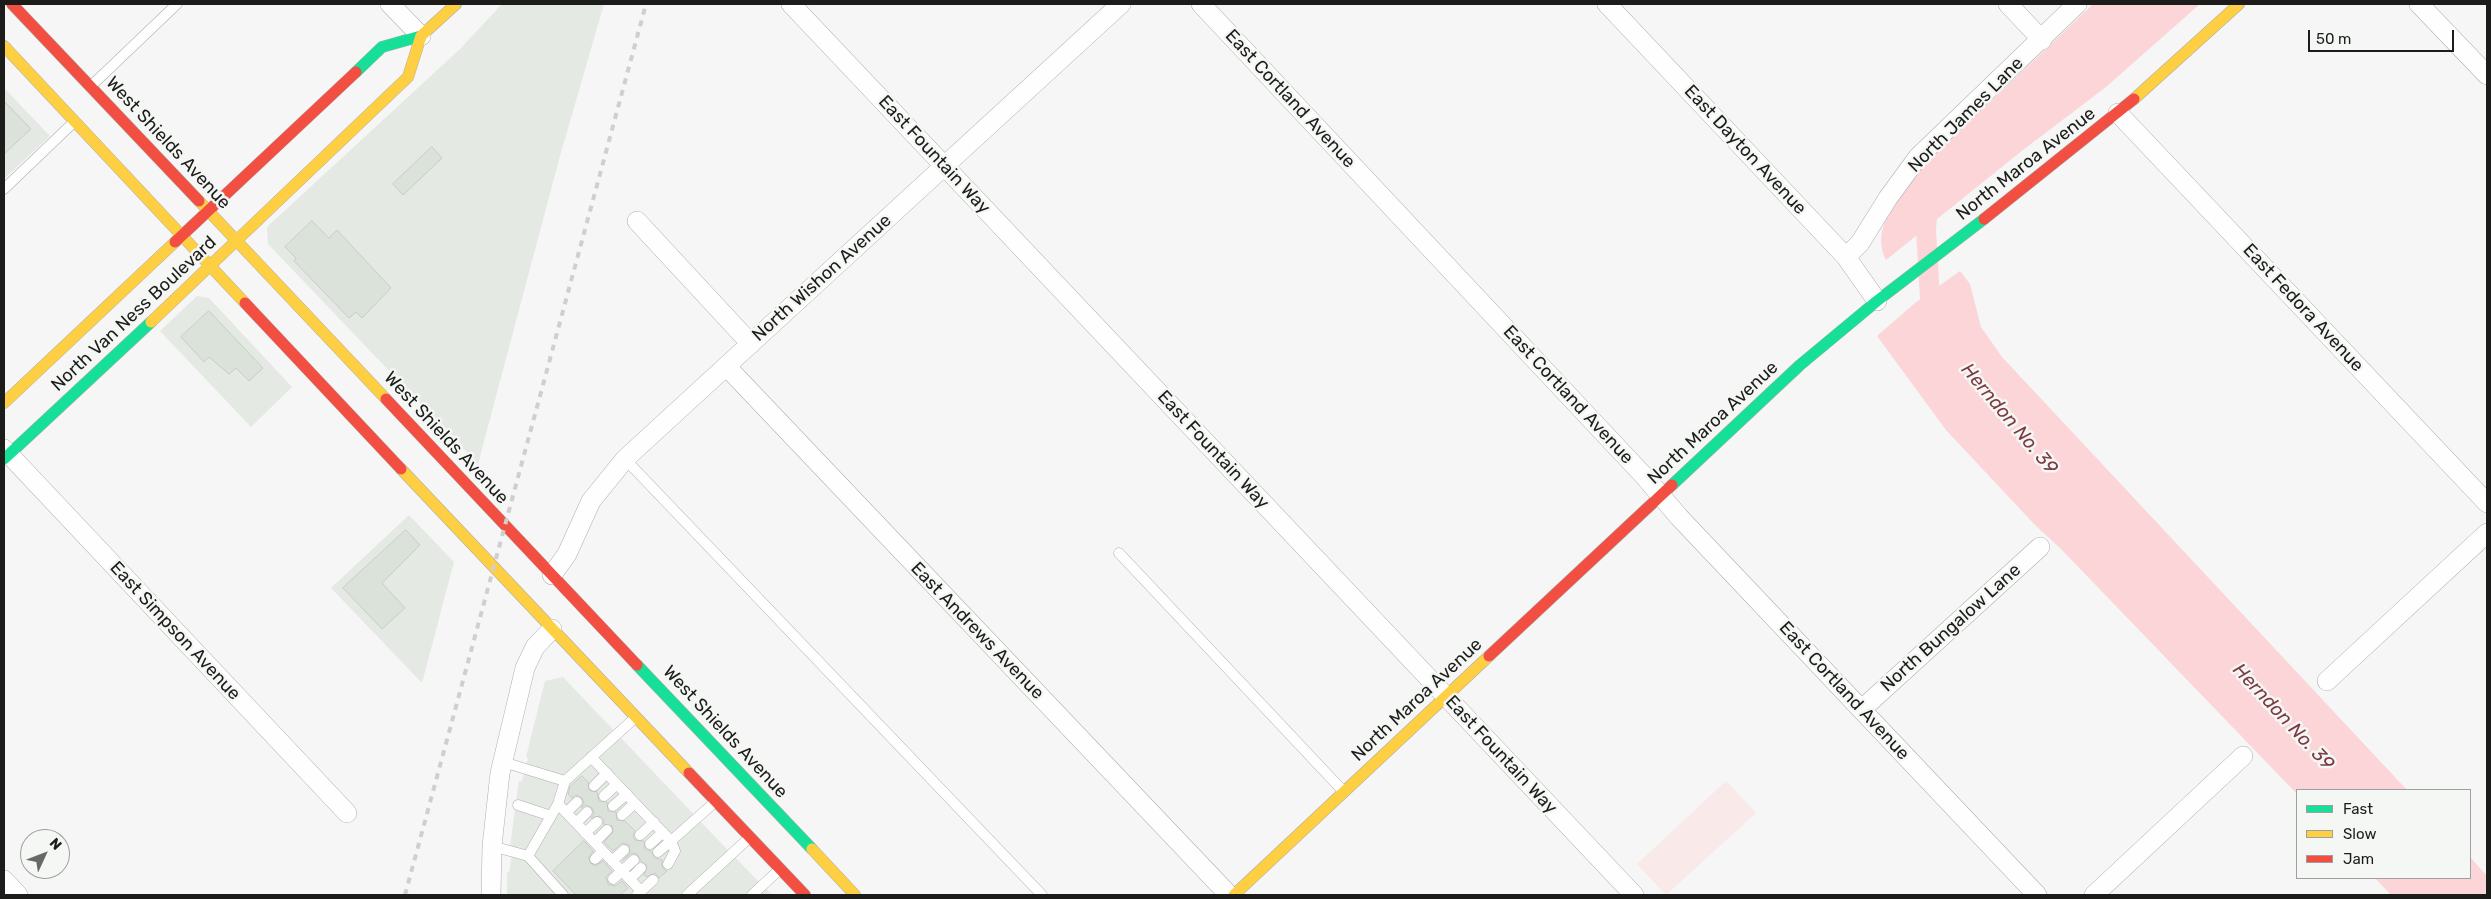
<!DOCTYPE html>
<html>
<head>
<meta charset="utf-8">
<style>
  body { margin:0 }
  #map { position:relative; width:2491px; height:899px; overflow:hidden; background:#f5f6f5; font-family:Rubik,sans-serif }
  canvas { display:block }
  .frame { position:absolute; inset:0; border:5px solid #1c1d1b; pointer-events:none }
  .legend { position:absolute; left:2296px; top:789px; width:175px; height:90px; box-sizing:border-box; background:#f4f7f4; border:1px solid #9ea09d; margin:0; padding:6px 9px; list-style:none; font-size:15px; color:#1c1d1b }
  .legend li { display:flex; align-items:center; gap:10px; height:25px }
  .legend b { width:25px; border:1px solid #9ea09d }
  .north { position:absolute; left:20px; top:829px; width:50px; height:50px; box-sizing:border-box; background:#f4f7f4; border:1px solid #9ea09d; border-radius:50%; rotate:47deg; font-size:14px; font-weight:700; line-height:20px; text-align:center; color:#1c1d1b }
  .north::after { content:''; display:block; margin:auto; width:18px; height:22px; background:#686967; clip-path:polygon(50% 0,100% 100%,50% 72%,0 100%) }
  .scale { position:absolute; left:2308px; top:30px; width:146px; height:22px; box-sizing:border-box; border:2px solid #1c1d1b; border-top:0; padding-left:6px; font-size:15px; line-height:18px; white-space:nowrap; color:#1c1d1b; -webkit-text-stroke:4px #f4f7f4; paint-order:stroke }
</style>
</head>
<body>
<div id="map">
<canvas width="2491" height="899"></canvas>
<div class="frame"></div>
<ul class="legend">
<li><b style="height:6px;background:#16e098"></b>Fast</li>
<li><b style="height:6px;background:#ffcf43"></b>Slow</li>
<li><b style="height:6px;background:#f24e42"></b>Jam</li>
</ul>
<div class="north">N</div>
<div class="scale">50 m</div>
</div>
<script>
const context = document.querySelector('canvas').getContext('2d');
context.lineJoin = 'round';
function fillPath(path, color) {
  context.fillStyle = color;
  context.fill(path, 'evenodd');
}
function strokePath(path, color, width, dash) {
  context.strokeStyle = color;
  context.lineWidth = width;
  context.lineCap = dash ? 'butt' : 'round';
  context.setLineDash(dash || []);
  context.stroke(path);
}
function label(font, color, halo, rows, align = 'center') {
  context.font = font + ' Rubik,sans-serif';
  context.lineWidth = 5;
  context.setLineDash([]);
  context.textBaseline = 'middle';
  context.strokeStyle = halo;
  context.fillStyle = color;
  for (const [text, x, y, turn = 0] of rows) {
    context.save();
    context.translate(x, y);
    context.rotate((+turn || 0) * Math.PI / 180);
    context.textAlign = isNaN(turn) ? turn : align;
    if (halo) context.strokeText(text, 0, 0);
    context.fillText(text, 0, 0);
    context.restore();
  }
}
const built = new Path2D(`
  M 502,4 L 604,4 L 560,156 L 478,464 L 268,244 L 267,227 L 460,49 Z
  M 4,88 L 50,136 L 4,179 Z
  M 197,296 L 209,298 L 292,387 L 251,427 L 160,331 Z
  M 409,515 L 454,562 L 422,683 L 331,588 Z
  M 563,677 L 722,844 L 772,895 L 507,895 L 507,872 L 509,872 L 513,848 L 510,847 L 518,786 L 519,781 L 522,781 L 528,758 L 526,757 L 545,681 Z`);
const green = new Path2D(`
  M 1726,781 L 1756,813 L 1666,895 L 1637,864 Z`);
const water = new Path2D(`
  M 2093,4 L 2200,4 L 2106,87 L 2023,150 L 1886,260 C 1869,226 1903,191 1923,166 Z
  M 1960,271 L 1970,284 L 1981,327 L 2002,357 L 2407,790 L 2297,790 L 2297,794 L 2060,548 L 2035,525 L 1946,430 L 1877,336 L 1915,303 Z
  M 2470,857 L 2487,876 L 2487,895 L 2391,895 L 2375,878 L 2470,878 Z`);
const canal = new Path2D(`
  M 1928,202 L 1926,230 L 1930,298 L 1937,317`);
const building = new Path2D(`
  M 4,101 L 31,129 L 4,154 Z
  M 432,147 L 442,158 L 403,195 L 393,184 Z
  M 312,221 L 329,238 L 337,230 L 391,288 L 362,318 L 356,312 L 349,318 L 294,261 L 296,258 L 285,247 Z
  M 209,311 L 263,368 L 249,381 L 236,368 L 229,374 L 209,357 L 204,362 L 181,337 Z
  M 406,530 L 420,545 L 382,583 L 405,608 L 382,629 L 343,588 Z
  M 582,776 L 588,782 L 589,790 L 597,792 L 599,801 L 607,802 L 608,811 L 616,812 L 617,820 L 625,821 L 635,831 L 633,836 L 635,840 L 644,841 L 645,849 L 651,851 L 655,858 L 662,860 L 662,867 L 667,871 L 659,878 L 655,873 L 646,877 L 644,875 L 647,866 L 641,861 L 637,854 L 632,853 L 622,861 L 630,853 L 629,845 L 622,843 L 613,851 L 604,842 L 613,832 L 612,826 L 603,824 L 604,820 L 600,816 L 591,818 L 594,813 L 592,808 L 586,805 L 581,808 L 584,803 L 582,798 L 576,795 L 572,798 L 568,794 L 570,787 Z
  M 584,841 L 593,851 L 589,857 L 590,863 L 596,866 L 603,861 L 612,871 L 606,877 L 608,884 L 615,886 L 622,881 L 628,888 L 620,895 L 576,895 L 553,871 Z`);
const lane = new Path2D(`
  M 91,86 L 177,4
  M 4,189 L 74,122
  M 625,459 L 1042,895
  M 1119,553 L 1344,792
  M 591,757 L 671,841 L 715,802
  M 503,762 L 565,781 L 636,717
  M 594,786 L 607,773
  M 604,796 L 617,784
  M 558,804 L 641,891
  M 518,805 L 551,816
  M 613,806 L 627,794
  M 567,812 L 577,802
  M 622,815 L 635,803
  M 576,823 L 587,812
  M 585,833 L 597,822
  M 640,835 L 654,822
  M 595,842 L 607,830
  M 650,844 L 663,832
  M 492,846 L 528,856 L 558,804 L 565,781
  M 658,852 L 671,841 L 675,851 L 668,864
  M 528,856 L 563,895
  M 595,859 L 603,851
  M 612,861 L 624,850
  M 613,879 L 634,860
  M 630,879 L 641,868
  M 637,895 L 653,880
  M 687,895 L 749,838
  M 752,895 L 780,869`);
const street = new Path2D(`
  M 390,4 L 421,36
  M 791,4 L 1634,895
  M 1201,4 L 1645,477 L 1679,517 L 2037,895
  M 1607,4 L 1846,257 L 1877,301
  M 2008,4 L 2042,40
  M 2419,4 L 2487,75
  M 2118,113 L 2487,503
  M 637,221 L 751,344
  M 1846,257 L 1860,243 L 1888,198 L 1918,157 L 2077,4
  M 726,366 L 1229,895
  M 4,449 L 347,813
  M 552,575 L 567,554 L 591,501 L 625,459 L 1121,4
  M 2327,681 L 2487,533
  M 1862,709 L 2040,547
  M 4,880 L 18,895
  M 491,895 L 492,846 L 500,773 L 525,668 L 535,647 L 552,629
  M 2094,895 L 2243,756`);
const fast = new Path2D(`
  M 356,72 L 382,47 L 421,36
  M 4,459 L 151,322
  M 1672,485 L 1800,365 L 1877,301 L 1984,219
  M 637,665 L 812,849`);
const slow = new Path2D(`
  M 4,46 L 245,303
  M 2134,99 L 2239,4
  M 199,201 L 386,399
  M 151,322 L 408,77 L 421,36 L 456,4
  M 4,403 L 175,242
  M 401,469 L 689,773
  M 812,849 L 855,895
  M 1234,895 L 1489,656`);
const jam = new Path2D(`
  M 12,4 L 199,201
  M 1984,219 L 2134,99
  M 175,242 L 356,72
  M 245,303 L 401,469
  M 386,399 L 637,665
  M 1489,656 L 1672,485
  M 689,773 L 805,895`);
const rail = new Path2D(`
  M 405,895 L 646,4`);
const streetNames = [
  ["East Cortland Avenue",1290,99,47],
  ["North James Lane",1966,115,-45],
  ["West Shields Avenue",168,143,47],
  ["East Dayton Avenue",1745,150,47],
  ["East Fountain Way",934,155,47],
  ["North Maroa Avenue",2026,164,-38],
  ["North Wishon Avenue",822,278,-42],
  ["East Fedora Avenue",2303,308,47],
  ["North Van Ness Boulevard",134,314,-43],
  ["East Cortland Avenue",1568,395,47],
  ["North Maroa Avenue",1713,423,-43],
  ["West Shields Avenue",446,438,47],
  ["East Fountain Way",1213,450,47],
  ["North Bungalow Lane",1951,628,-42],
  ["East Simpson Avenue",175,631,47],
  ["East Andrews Avenue",977,631,46],
  ["East Cortland Avenue",1844,691,47],
  ["North Maroa Avenue",1417,700,-43],
  ["West Shields Avenue",725,732,47],
  ["East Fountain Way",1501,755,47]
];
const waterNames = [
  ["Herndon No. 39",2009,419,50],
  ["Herndon No. 39",2283,717,47]
];
fillPath(built, '#e5e9e4');
fillPath(green, '#fae9e9');
fillPath(water, '#fcd5d8');
strokePath(canal, '#fcd5d8', 20);
fillPath(building, '#dbe2da');
strokePath(building, '#cacbca', 1);
strokePath(lane, '#adaead', 11);
strokePath(street, '#adaead', 20);
strokePath(fast, '#adaead', 12);
strokePath(slow, '#adaead', 12);
strokePath(jam, '#adaead', 12);
strokePath(lane, '#fefefe', 10);
strokePath(street, '#fefefe', 19);
strokePath(fast, '#16e098', 11);
strokePath(slow, '#ffcf43', 11);
strokePath(jam, '#f24e42', 11);
strokePath(rail, '#cfcfce', 4, [6, 6]);
label('18px', '#1c1d1b', '#f4f7f4', streetNames);
label('italic 19px', '#7d3a42', '#f4f7f4', waterNames);
</script>
</body>
</html>
